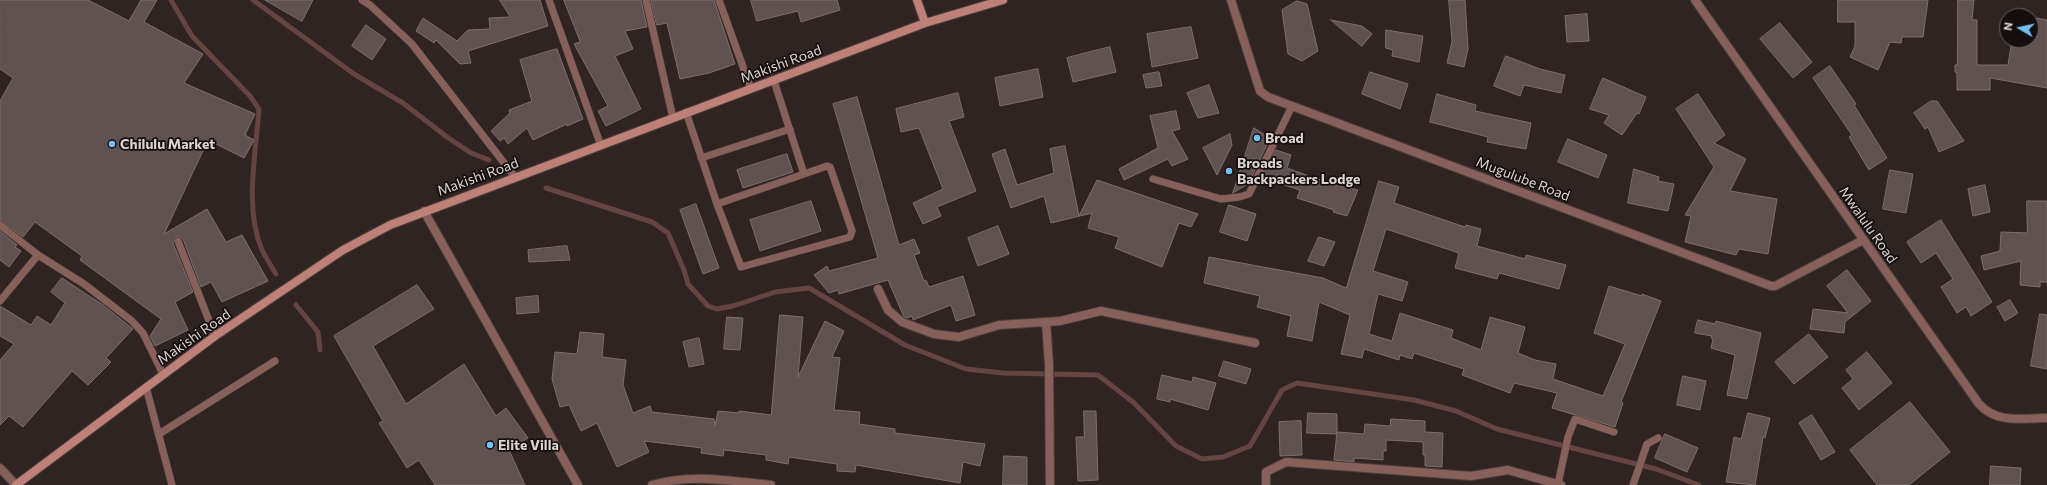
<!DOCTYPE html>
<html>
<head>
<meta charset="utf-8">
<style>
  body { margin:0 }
  #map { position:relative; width:2047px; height:485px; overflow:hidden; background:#302422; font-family:Commissioner,sans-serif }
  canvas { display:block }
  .north { position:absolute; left:1999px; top:8px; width:40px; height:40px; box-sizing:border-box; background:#140f0e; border:1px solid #645e5d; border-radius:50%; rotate:279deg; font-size:11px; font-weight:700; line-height:16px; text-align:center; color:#ddd5d4 }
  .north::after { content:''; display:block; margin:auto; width:14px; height:18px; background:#71c1f5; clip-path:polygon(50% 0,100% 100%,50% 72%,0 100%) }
</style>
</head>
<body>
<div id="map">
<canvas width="2047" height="485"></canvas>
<div class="north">N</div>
</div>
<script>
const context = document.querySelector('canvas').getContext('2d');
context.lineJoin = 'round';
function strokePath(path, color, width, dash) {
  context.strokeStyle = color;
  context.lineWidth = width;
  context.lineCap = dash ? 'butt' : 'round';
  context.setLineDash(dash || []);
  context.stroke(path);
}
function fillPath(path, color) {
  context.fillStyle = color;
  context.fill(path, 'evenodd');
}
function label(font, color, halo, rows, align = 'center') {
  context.font = font + ' Commissioner,sans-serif';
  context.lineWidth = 3.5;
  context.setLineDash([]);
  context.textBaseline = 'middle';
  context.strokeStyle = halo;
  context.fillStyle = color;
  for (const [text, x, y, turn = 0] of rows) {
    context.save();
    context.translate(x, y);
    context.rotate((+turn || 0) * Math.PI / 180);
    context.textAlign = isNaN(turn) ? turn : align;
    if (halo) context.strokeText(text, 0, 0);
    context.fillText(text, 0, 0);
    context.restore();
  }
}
const stream = new Path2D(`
  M 171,0 L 192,36 L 250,96 L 259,109 C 256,153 244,208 262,250 C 266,258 271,266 276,274
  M 253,0 L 354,74 L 403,103 L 447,137 L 471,153 L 489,160
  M 546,188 L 652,222 L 668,233 L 684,270 L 688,284 L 708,306 L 717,309 L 733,306 L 775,292 L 809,288 L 905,345 L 966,369 L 1003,373 L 1098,375 L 1134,403 L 1176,446 L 1202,459 L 1223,457 L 1250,446 L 1282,390 L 1297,383 L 1414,400 L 1456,411 L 1497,429 L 1656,469 L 1699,485
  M 296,305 L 318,332 L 320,350`);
const building = new Path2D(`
  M 0,0 L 88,0 L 129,21 L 141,0 L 157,0 L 144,22 L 203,54 L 184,83 L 255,114 L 245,135 L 254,140 L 244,158 L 208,140 L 164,234 L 207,209 L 226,242 L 242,235 L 268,281 L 222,302 L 211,282 L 201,287 L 183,239 L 179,236 L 176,237 L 173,243 L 193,292 L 175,302 L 188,330 L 155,346 L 150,336 L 161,319 L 80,260 L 82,256 L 35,222 L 23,237 L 0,220 L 0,101 L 13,78 L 0,69 Z
  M 265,0 L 313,0 L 302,21 Z
  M 500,0 L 540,0 L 548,26 L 468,51 L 471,63 L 460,64 L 436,40 L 434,43 L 416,31 L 423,18 L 457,41 L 468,30 L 490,29 L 489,18 L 510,17 Z
  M 564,0 L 641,0 L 647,27 L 625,31 L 633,49 L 615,56 L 641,109 L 606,126 L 598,111 L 608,106 L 574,44 L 580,42 Z
  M 651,0 L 714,0 L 735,64 L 709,73 L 680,79 L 667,23 L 657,25 Z
  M 751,0 L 837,0 L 840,10 L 801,22 L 798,11 L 757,21 Z
  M 1449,0 L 1465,0 L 1468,49 L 1464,67 L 1447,63 L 1452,42 Z
  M 1838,0 L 1928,0 L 1923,37 L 1902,37 L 1901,43 L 1890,42 L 1878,70 L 1850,57 L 1855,46 L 1855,22 L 1838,22 Z
  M 1958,0 L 1974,0 L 1972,20 L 1977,20 L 1977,65 L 2008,65 L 2012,40 L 2031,40 L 2036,18 L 2047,20 L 2047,88 L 1990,78 L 1990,90 L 1957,90 L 1957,73 L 1955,72 L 1955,65 L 1957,65 Z
  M 1297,1 L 1307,4 L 1318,51 L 1302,61 L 1288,54 L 1282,10 Z
  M 1587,14 L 1589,41 L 1567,42 L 1565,16 Z
  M 1331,20 L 1362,26 L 1372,34 L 1362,46 Z
  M 1780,23 L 1812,62 L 1793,78 L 1760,39 Z
  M 366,25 L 386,39 L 372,60 L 352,46 Z
  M 1191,27 L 1198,58 L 1152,67 L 1147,34 Z
  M 1386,30 L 1423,36 L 1419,62 L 1392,56 L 1393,50 L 1386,48 Z
  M 1110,47 L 1116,72 L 1073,82 L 1067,58 Z
  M 557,49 L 583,119 L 567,126 L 567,124 L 533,140 L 527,128 L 508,144 L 504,138 L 500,141 L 491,131 L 510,113 L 509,110 L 532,101 L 520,60 Z
  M 1506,56 L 1540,69 L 1565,75 L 1561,93 L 1524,85 L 1520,96 L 1494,86 Z
  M 1830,66 L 1856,104 L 1854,105 L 1887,158 L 1869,170 L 1849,137 L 1852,135 L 1813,78 Z
  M 1038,69 L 1043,97 L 1000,106 L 995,78 Z
  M 1159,72 L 1162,86 L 1146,88 L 1143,75 Z
  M 1370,72 L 1408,84 L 1400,109 L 1362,94 Z
  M 1603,78 L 1646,97 L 1639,114 L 1637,113 L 1622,135 L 1604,123 L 1609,115 L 1590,109 Z
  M 1209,85 L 1219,113 L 1198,118 L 1187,93 Z
  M 958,93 L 964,117 L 949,121 L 976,191 L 937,207 L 941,216 L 923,224 L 913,203 L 943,189 L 919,128 L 901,132 L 896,109 Z
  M 1437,94 L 1476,105 L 1475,111 L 1531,123 L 1526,149 L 1487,142 L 1488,137 L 1430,122 Z
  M 1698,94 L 1725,135 L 1714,143 L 1746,159 L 1730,191 L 1777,199 L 1768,254 L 1739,249 L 1736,255 L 1685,242 L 1691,216 L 1685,215 L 1714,167 L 1676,109 Z
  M 857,97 L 899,245 L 914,239 L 920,253 L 914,255 L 924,281 L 926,280 L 929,287 L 963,276 L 975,315 L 956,321 L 951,305 L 913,320 L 912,316 L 907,318 L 904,317 L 888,280 L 839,294 L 838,290 L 829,293 L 814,275 L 827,266 L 829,271 L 878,258 L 833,104 Z
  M 1931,101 L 1937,101 L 1964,141 L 1939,152 L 1928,127 L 1925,129 L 1914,113 Z
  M 1176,111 L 1180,129 L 1172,131 L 1188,159 L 1172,166 L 1168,159 L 1124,180 L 1119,169 L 1158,148 L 1150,116 Z
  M 1254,128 L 1270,138 L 1249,183 L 1233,193 Z
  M 1230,134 L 1232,145 L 1217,175 L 1203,148 Z
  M 1568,139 L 1607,155 L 1598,178 L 1558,162 Z
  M 1065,146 L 1079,216 L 1097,180 L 1198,214 L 1191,227 L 1179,223 L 1162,267 L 1115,248 L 1119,237 L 1088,228 L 1092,213 L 1051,223 L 1044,196 L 1011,208 L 992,154 L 1005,149 L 1017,185 L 1054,173 L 1050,149 Z
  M 1276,150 L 1291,155 L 1287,168 L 1334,185 L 1358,190 L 1347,216 L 1333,212 L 1334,210 L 1297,198 L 1300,190 L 1262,178 Z
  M 787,154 L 793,172 L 743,188 L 737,170 Z
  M 1634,169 L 1659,177 L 1658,181 L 1674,184 L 1668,211 L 1628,203 Z
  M 1890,170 L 1913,174 L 1906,213 L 1883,209 Z
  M 1379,181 L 1399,187 L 1394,203 L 1465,227 L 1466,225 L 1481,229 L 1477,246 L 1525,259 L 1526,255 L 1566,265 L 1559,289 L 1499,273 L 1497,279 L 1455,268 L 1459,253 L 1386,229 L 1373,271 L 1408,282 L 1402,301 L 1378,294 L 1369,334 L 1392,341 L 1400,313 L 1453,330 L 1451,338 L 1481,350 L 1490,317 L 1525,327 L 1518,353 L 1535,360 L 1556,364 L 1553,379 L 1603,396 L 1625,344 L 1594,333 L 1609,286 L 1642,296 L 1642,294 L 1661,301 L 1621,402 L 1623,403 L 1615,427 L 1552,408 L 1557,393 L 1514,383 L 1510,393 L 1462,375 L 1464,369 L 1414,353 L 1412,359 L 1400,355 L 1399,360 L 1364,349 L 1362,358 L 1341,354 L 1350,315 L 1319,302 L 1312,341 L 1287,336 L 1291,316 L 1257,307 L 1260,296 L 1204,283 L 1209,257 L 1323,278 L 1346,288 Z
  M 1985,185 L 1990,212 L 1973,216 L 1968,189 Z
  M 811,201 L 821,231 L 760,251 L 750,220 Z
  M 2027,201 L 2047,201 L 2047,282 L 2040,282 L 2040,287 L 2020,285 L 2021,261 L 1984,270 L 1981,256 L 2000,251 L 2001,232 L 2027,233 Z
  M 696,204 L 719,268 L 703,274 L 680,210 Z
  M 1229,205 L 1256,214 L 1247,241 L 1220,232 Z
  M 1941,220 L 1992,302 L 1971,316 L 1966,307 L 1957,313 L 1941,287 L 1953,279 L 1936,253 L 1921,263 L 1907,242 Z
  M 998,226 L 1009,254 L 978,266 L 968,238 Z
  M 0,231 L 17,245 L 15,247 L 21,251 L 9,267 L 0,260 Z
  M 1319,237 L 1335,242 L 1324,266 L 1308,261 Z
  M 567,246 L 570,260 L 529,262 L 528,250 Z
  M 1847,270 L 1871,301 L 1845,322 L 1844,333 L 1810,329 L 1813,309 L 1848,313 L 1827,286 Z
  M 62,278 L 103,305 L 133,329 L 106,358 L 111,362 L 88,385 L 72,371 L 23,427 L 9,416 L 0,425 L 0,360 L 14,344 L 0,336 L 0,306 L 31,325 L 37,316 L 51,325 L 65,303 L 51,292 Z
  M 417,285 L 434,309 L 373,346 L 406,404 L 464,364 L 496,416 L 506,408 L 528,438 L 509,450 L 525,485 L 435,485 L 419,460 L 407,468 L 379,423 L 383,421 L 334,336 Z
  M 538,296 L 539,312 L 517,314 L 516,298 Z
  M 2010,300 L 2018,313 L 2005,321 L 1997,307 Z
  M 2040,314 L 2047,315 L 2047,369 L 2031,366 Z
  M 780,315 L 803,317 L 798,377 L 825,321 L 844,331 L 832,357 L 840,358 L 834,410 L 860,412 L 859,424 L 895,429 L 895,433 L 985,444 L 980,466 L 963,462 L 960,483 L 856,465 L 855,472 L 837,471 L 837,464 L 789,457 L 788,464 L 766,460 L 766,455 L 724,450 L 723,456 L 701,453 L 702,448 L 644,441 L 649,452 L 617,467 L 597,423 L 581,431 L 569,405 L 560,407 L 552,379 L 555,352 L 577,354 L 580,332 L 604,334 L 602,357 L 626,360 L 623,385 L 633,413 L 650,406 L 652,412 L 714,419 L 715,426 L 718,411 L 739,413 L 739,411 L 771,415 Z
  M 727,317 L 743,318 L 740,350 L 724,349 Z
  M 1698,320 L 1715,324 L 1716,321 L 1761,333 L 1747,399 L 1727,395 L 1735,355 L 1711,348 L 1713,339 L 1711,338 L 1712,336 L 1695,333 Z
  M 1809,334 L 1828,357 L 1794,384 L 1775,362 Z
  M 699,338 L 704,364 L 689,367 L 683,342 Z
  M 1867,352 L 1892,383 L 1859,410 L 1842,388 L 1853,379 L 1846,370 Z
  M 1224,361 L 1251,369 L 1246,384 L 1219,376 Z
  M 1162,375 L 1192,382 L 1193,377 L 1216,383 L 1208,410 L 1170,399 L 1170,402 L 1157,399 Z
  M 1683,376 L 1706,381 L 1700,410 L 1677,405 Z
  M 1910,402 L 1950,452 L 1909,485 L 1877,485 L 1850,450 Z
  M 1084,411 L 1096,411 L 1098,480 L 1078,481 L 1076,437 L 1084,437 Z
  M 1308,413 L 1337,414 L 1337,434 L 1307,433 Z
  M 1748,413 L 1770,418 L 1765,438 L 1763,437 L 1755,485 L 1726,482 L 1734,437 L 1741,439 Z
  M 1812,415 L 1835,452 L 1821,460 L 1799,423 Z
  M 1391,419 L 1425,421 L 1425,432 L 1443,433 L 1442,467 L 1425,466 L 1425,455 L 1423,455 L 1423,442 L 1386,440 L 1386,451 L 1383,451 L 1383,460 L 1354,458 L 1354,462 L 1334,460 L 1337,432 L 1364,434 L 1365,424 L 1390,426 Z
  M 1301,421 L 1302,455 L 1280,456 L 1279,422 Z
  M 1665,434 L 1698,448 L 1687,472 L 1655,458 Z
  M 1004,456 L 1027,457 L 1027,485 L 1003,485 Z
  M 1991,466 L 2021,468 L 2020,485 L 1990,485 Z`);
const service = new Path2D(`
  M 362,0 L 370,5 L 412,44 L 515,177
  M 549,0 L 601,146
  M 646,0 L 673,118
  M 719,0 L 751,89
  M 686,112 L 717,204 L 741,267 L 850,237 L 852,231 L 830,167 L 827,166 L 804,174 L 774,81
  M 701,158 L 790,129
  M 1153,179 L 1221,199 L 1239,197 L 1249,194 L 1292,106
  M 717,204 L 804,174
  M 0,225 L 38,255 L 84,284 L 132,321 L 143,333 L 163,374
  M 178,241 L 215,336
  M 0,301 L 38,255
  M 146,387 L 172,485
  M 159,434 L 275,361
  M 1558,484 L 1568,437 L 1575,419 L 1614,432
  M 1633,485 L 1647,444 L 1658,438`);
const minor = new Path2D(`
  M 1231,0 L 1260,91 L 1268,97 L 1771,286 L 1775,286 L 1863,240
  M 1695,0 L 1979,404 C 1997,424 2022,418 2047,418
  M 424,211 L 578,485
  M 878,289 L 888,310 L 902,322 L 934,334 L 959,337 L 999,325 L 1046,322
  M 0,468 L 16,485
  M 652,485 C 691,473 731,481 771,485
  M 1050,485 L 1049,364 L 1046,322 L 1060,321 L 1101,311 L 1255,343
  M 1266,485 L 1266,472 L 1286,462 L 1471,476 L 1508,470 L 1561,485`);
const secondary = new Path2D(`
  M 917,0 L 925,23
  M 16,485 L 215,336 L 343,250 L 390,225 L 925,23 L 1003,0`);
const markers = [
  [1257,138,4,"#71c1f5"],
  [112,144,4,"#71c1f5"],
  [1229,171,4,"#71c1f5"],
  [490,445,4,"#71c1f5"]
];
const streetNames = [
  ["Makishi Road",781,64,-20],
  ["Makishi Road",478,177,-20],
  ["Mugulube Road",1523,179,21],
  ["Mwalulu Road",1868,225,55],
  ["Makishi Road",194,337,-35]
];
const poiNames = [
  ["Broad",1265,138],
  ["Chilulu Market",120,144],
  ["Broads",1237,163],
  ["Backpackers Lodge",1237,179],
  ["Elite Villa",498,445]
];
strokePath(stream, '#654442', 5);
fillPath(building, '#605250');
strokePath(building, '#7c6e6c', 1);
strokePath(service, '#4c403e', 8);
strokePath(minor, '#4c403e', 10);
strokePath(secondary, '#4c403e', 10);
strokePath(service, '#88605a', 7);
strokePath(minor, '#88605a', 8);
strokePath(secondary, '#bf8077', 8);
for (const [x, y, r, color] of markers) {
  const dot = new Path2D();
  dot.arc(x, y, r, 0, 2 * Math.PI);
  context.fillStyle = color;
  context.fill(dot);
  strokePath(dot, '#140f0e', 1.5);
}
label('14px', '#ddd5d4', '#140f0e', streetNames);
label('bold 14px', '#ddd5d4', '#140f0e', poiNames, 'left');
</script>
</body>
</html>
